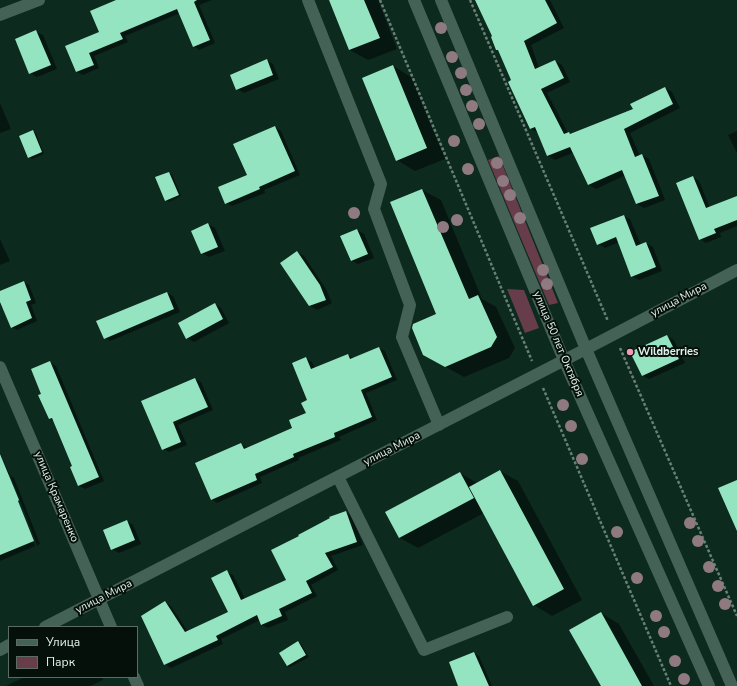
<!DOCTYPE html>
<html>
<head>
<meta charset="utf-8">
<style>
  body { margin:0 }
  #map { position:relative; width:737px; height:686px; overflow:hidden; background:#0d2a1f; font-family:"Nunito Sans",sans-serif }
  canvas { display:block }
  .legend { position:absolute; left:8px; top:626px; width:130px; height:52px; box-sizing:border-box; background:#05100b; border:1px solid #5d6b65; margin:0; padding:5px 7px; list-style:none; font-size:12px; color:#e2f3eb }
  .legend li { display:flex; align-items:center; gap:8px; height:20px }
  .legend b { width:20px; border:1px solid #5d6b65 }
</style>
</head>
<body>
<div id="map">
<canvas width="737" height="686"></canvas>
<ul class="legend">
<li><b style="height:5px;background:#446255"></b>Улица</li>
<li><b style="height:11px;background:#673c4b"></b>Парк</li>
</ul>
</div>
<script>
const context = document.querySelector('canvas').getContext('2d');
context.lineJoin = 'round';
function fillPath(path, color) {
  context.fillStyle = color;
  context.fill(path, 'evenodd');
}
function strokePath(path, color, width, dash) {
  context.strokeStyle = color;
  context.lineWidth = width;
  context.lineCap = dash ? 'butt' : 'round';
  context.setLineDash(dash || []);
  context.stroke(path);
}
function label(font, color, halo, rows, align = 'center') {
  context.font = font + ' "Nunito Sans",sans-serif';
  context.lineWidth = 4;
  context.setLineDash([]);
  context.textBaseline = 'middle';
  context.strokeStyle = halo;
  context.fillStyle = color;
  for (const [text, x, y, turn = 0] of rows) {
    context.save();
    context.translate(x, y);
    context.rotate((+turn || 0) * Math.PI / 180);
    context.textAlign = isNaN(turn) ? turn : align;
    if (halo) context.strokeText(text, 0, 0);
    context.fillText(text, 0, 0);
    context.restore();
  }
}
const green = new Path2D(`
  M 499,156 L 558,303 L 549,305 L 488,160 Z
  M 507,289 L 524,290 L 539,328 L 525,333 Z`);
const shadow = new Path2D(`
  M 119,0 L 212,0 L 199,5 L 215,43 L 199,50 L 194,46 L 180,13 L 125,36 L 128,42 L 94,56 L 99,68 L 83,75 L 77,72 L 67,46 L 100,32 Z
  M 330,0 L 378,0 L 397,49 L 368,60 L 350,50 Z
  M 476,0 L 550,0 L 564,28 L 531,45 L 539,68 L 555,61 L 562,65 L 570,82 L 547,93 L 568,133 L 572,134 L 634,109 L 665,88 L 672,92 L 680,108 L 630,133 L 640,156 L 642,155 L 649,159 L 665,200 L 644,208 L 637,204 L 626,175 L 596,189 L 589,185 L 573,153 L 555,160 L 548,156 L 539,133 L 531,129 L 509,82 L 513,80 L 500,52 L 497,50 L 493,37 Z
  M 36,32 L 43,35 L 57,69 L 37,77 L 30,73 Z
  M 267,60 L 273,64 L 279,79 L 244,93 L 237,89 Z
  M 393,66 L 411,77 L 445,159 L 415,171 L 397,160 Z
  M 0,103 L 11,129 L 0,133 Z
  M 275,127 L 281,131 L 300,175 L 264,190 L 265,193 L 232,206 L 226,203 L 248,175 Z
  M 32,131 L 36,133 L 44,154 L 32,159 L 29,157 Z
  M 737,131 L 737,153 L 728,135 Z
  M 169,173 L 172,174 L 181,196 L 169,202 L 166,200 Z
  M 693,177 L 699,181 L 710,208 L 737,197 L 737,226 L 720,233 L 721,237 L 706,243 L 700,239 Z
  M 422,190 L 441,200 L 482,299 L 496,307 L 515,348 L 509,358 L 464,377 L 424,355 L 438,314 L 391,203 Z
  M 624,216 L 630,219 L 641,245 L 646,243 L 653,247 L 662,271 L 639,280 L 632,276 L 619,242 L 605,248 L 598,244 Z
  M 208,224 L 215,228 L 225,251 L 209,257 L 202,253 Z
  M 357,230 L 364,234 L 374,258 L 358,264 L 352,261 Z
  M 0,239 L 10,261 L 0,265 Z
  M 297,252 L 304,256 L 326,289 L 332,303 L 317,310 L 310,306 L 281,263 Z
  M 24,282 L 29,285 L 36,303 L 31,305 L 37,321 L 17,330 L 11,327 L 4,309 L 2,308 L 0,303 L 0,292 Z
  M 167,293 L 173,296 L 180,312 L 110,341 L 105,338 Z
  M 215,304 L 221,308 L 229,323 L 194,342 L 187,338 Z
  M 667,336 L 674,340 L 685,363 L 649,379 L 642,375 Z
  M 379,348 L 385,351 L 397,380 L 366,393 L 377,420 L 339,437 L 341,440 L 298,458 L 299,460 L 260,477 L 262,483 L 217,503 L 211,499 L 241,444 L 248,448 L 294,429 L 307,413 L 308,401 L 306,359 L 312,362 L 315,369 L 348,355 L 354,358 Z
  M 50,362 L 56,366 L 104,481 L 85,489 L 79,486 L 73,467 L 55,422 L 50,419 Z
  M 195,379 L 201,382 L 213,410 L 178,425 L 187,445 L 169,452 L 163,449 L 143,401 Z
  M 0,453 L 10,475 L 14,478 L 40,544 L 0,561 ZM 8,475 L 10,475 L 37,545 L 35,546 Z
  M 500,471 L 518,481 L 582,600 L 552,616 L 534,605 L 484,513 L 418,548 L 400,538 L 386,513 L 460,473 L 477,483 Z
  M 346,512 L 352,516 L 363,545 L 331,556 L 338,570 L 311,585 L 317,596 L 285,612 L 288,620 L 268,628 L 262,625 L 260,620 L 221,639 L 223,644 L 171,668 L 165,664 L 165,602 L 171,606 L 188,632 L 229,613 L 227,572 L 233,575 L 245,599 L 287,580 Z
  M 127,521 L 133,525 L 141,544 L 119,553 L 112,549 Z
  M 601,613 L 619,624 L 654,686 L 602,686 Z
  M 298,642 L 301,644 L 309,657 L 290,667 L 287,666 Z
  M 474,653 L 479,656 L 492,686 L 457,686 L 459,685 Z
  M 24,677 L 102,677 L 103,680 L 90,686 L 6,686 Z`);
const building = new Path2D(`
  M 116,0 L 197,0 L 194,2 L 210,40 L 193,47 L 177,9 L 120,33 L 123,39 L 89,53 L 94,65 L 76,72 L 65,46 L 99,32 L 90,11 Z
  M 329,0 L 364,0 L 380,38 L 349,50 Z
  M 475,0 L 545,0 L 557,23 L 524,41 L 535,69 L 555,60 L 564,78 L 541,89 L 564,134 L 569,132 L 570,134 L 633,109 L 630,104 L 665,87 L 673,104 L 624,129 L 635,157 L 642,154 L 659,196 L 636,204 L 622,170 L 588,185 L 570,147 L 547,156 L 535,127 L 530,129 L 508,82 L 511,80 L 498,50 L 496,50 L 491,37 L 492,36 Z
  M 36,30 L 51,65 L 29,74 L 15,39 Z
  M 267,59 L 273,75 L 236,90 L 230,75 Z
  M 393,65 L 427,148 L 396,161 L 362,78 Z
  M 275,126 L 295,171 L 259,187 L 260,189 L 225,204 L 218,187 L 247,175 L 233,144 Z
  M 33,130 L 42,152 L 28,158 L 19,136 Z
  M 169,172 L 179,195 L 165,201 L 155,177 Z
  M 693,176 L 706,208 L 737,196 L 737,220 L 714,229 L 716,233 L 699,240 L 676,183 Z
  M 422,189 L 469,299 L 478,295 L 497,337 L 491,347 L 445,367 L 423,355 L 412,328 L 413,324 L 436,314 L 390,202 Z
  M 624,215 L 636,246 L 646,242 L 656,267 L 631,277 L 616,237 L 597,245 L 590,228 Z
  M 208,223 L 218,247 L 201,254 L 191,231 Z
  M 357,229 L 368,254 L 351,261 L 340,236 Z
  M 297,251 L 320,285 L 326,300 L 309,306 L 280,263 Z
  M 24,281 L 31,300 L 26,302 L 32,318 L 11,328 L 0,302 L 0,291 Z
  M 167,292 L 174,309 L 104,339 L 96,321 Z
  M 215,303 L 223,319 L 186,339 L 178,323 Z
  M 667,335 L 679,359 L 642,376 L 630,352 Z
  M 379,347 L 392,377 L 361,390 L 372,417 L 334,433 L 335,437 L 293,454 L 294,457 L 255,474 L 257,480 L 211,500 L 195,463 L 241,443 L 244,449 L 292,428 L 289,420 L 306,413 L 301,403 L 307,400 L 292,363 L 306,357 L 311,369 L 348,354 L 350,359 Z
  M 50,361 L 99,477 L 78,486 L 70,467 L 72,466 L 52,418 L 49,419 L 38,395 L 41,394 L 31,369 Z
  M 195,378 L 208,407 L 173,422 L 181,442 L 162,450 L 141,401 Z
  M 0,454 L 19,500 L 18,501 L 34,541 L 0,555 Z
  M 500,470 L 564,589 L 533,606 L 469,487 Z
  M 460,472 L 474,498 L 399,538 L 385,512 Z
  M 737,480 L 737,531 L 718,488 Z
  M 346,511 L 357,542 L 325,553 L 333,567 L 306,581 L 312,593 L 279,609 L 282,616 L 261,625 L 257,615 L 216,636 L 218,640 L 164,665 L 141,616 L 165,601 L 185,632 L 228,612 L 211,578 L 227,570 L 241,600 L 286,580 L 271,550 L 299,536 L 298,535 L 330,518 L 329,517 Z
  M 127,520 L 135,540 L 111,550 L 103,530 Z
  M 601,612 L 642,686 L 601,686 L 569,630 Z
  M 298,641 L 306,655 L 287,666 L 279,653 Z
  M 474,652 L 489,686 L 458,686 L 449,662 Z`);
const path = new Path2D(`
  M 380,0 L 532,361
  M 470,0 L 608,321
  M 620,348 L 737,616
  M 543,388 L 671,686`);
const minor = new Path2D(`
  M 308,0 L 381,184 L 374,209 L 410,305 L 402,337 L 439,425
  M 414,0 L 564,360 L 709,686
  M 441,0 L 586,349 L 732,686
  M 0,15 L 39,0
  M 0,367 L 111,627
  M 338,477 L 424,650 L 507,617
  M 45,627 L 586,349 L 737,270
  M 0,650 L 9,645
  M 134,677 L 138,686`);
const trees = [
  [441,28],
  [452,57],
  [461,73],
  [466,90],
  [472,106],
  [479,124],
  [454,141],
  [497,163],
  [468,169],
  [503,181],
  [510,195],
  [354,213],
  [520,218],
  [457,220],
  [443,227],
  [543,270],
  [547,284],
  [563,405],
  [571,426],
  [582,459],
  [690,523],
  [617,532],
  [698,541],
  [709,567],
  [637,578],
  [718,586],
  [725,604],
  [656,616],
  [664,632],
  [675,661],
  [684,679]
];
const markers = [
  [630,352,4,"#ef9ab8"]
];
const streetNames = [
  ["улица Мира",679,300,-28],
  ["улица 50 лет Октября",558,344,67],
  ["улица Мира",392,449,-27],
  ["улица Крамаренко",56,497,67],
  ["улица Мира",104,597,-27]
];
const poiNames = [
  ["Wildberries",638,352]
];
fillPath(green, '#673c4b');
fillPath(shadow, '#0007');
fillPath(building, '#94e4c2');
strokePath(path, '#688076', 2.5, [3, 2]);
strokePath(minor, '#446255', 12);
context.fillStyle = '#8e7a80';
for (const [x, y] of trees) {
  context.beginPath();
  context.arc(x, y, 6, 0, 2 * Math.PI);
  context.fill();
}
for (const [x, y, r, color] of markers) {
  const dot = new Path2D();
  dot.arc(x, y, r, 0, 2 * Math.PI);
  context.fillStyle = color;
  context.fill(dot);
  strokePath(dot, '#05100b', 1.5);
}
label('11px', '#e2f3eb', '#05100b', streetNames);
label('bold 11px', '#e2f3eb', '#05100b', poiNames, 'left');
</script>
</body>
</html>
